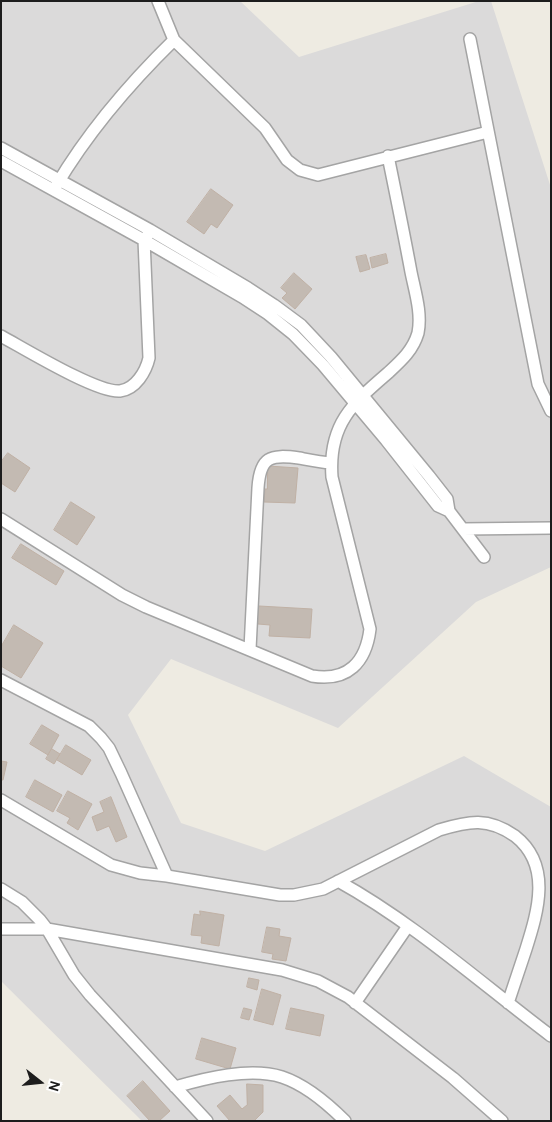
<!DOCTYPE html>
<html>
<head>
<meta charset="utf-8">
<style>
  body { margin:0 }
  #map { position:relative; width:552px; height:1122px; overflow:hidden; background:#eeebe2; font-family:Cabin,sans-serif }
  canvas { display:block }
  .frame { position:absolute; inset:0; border:2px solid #1d1d1d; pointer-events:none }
  .north { position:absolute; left:15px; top:1057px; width:50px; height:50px; -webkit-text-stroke:4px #fff; paint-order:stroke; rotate:106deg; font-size:14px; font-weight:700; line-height:20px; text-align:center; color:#1d1d1d }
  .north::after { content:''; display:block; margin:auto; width:18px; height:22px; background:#1d1d1d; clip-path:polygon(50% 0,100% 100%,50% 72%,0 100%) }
</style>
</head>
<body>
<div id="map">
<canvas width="552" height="1122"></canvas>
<div class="frame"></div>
<div class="north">N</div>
</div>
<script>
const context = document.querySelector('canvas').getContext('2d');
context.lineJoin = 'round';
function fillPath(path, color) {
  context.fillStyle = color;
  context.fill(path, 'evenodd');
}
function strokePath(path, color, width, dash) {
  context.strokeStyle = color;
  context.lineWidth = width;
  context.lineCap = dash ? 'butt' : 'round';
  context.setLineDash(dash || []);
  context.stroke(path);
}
const residential = new Path2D(`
  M 1,1 L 240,1 L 299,57 L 479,1 L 491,1 L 551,188 L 551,567 L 476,602 L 338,728 L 171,659 L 128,715 L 181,823 L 265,851 L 464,756 L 551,807 L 551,1121 L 142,1121 L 1,981 Z`);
const building = new Path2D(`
  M 211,189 L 233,205 L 217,228 L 211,224 L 204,234 L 187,222 Z
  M 386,254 L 388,263 L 372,268 L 370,258 Z
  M 366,255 L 370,269 L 360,272 L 356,257 Z
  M 294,273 L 312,289 L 295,309 L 282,298 L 287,293 L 281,288 Z
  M 8,453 L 30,468 L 15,492 L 1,483 L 1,462 Z
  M 268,466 L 298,468 L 295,503 L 264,502 L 265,489 L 267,489 Z
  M 71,502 L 95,517 L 77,545 L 54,530 Z
  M 21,544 L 64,571 L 56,585 L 12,558 Z
  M 259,606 L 312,609 L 310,638 L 269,636 L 270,625 L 258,624 Z
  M 14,625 L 43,643 L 21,678 L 1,666 L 1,647 Z
  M 42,725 L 59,735 L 48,755 L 30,744 Z
  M 66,745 L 91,760 L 82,775 L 57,760 Z
  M 52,749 L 60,754 L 54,764 L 46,759 Z
  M 1,761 L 7,762 L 3,780 L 1,780 Z
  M 35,780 L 62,795 L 53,812 L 26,797 Z
  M 68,791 L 92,804 L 78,830 L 67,823 L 70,818 L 57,811 Z
  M 111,797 L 127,837 L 116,842 L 109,826 L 97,831 L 92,817 L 104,812 L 100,802 Z
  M 200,911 L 224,915 L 219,946 L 201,943 L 202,936 L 191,935 L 194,914 L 200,915 Z
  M 267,927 L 280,929 L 279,936 L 291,938 L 286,961 L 272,959 L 273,954 L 262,952 Z
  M 249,978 L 259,980 L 257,990 L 247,987 Z
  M 262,989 L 281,995 L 273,1025 L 254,1020 Z
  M 244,1008 L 252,1010 L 249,1020 L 241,1018 Z
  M 291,1008 L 324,1015 L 320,1036 L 286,1029 Z
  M 202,1038 L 236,1048 L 230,1069 L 196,1059 Z
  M 143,1081 L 170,1111 L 159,1121 L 150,1121 L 127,1096 Z
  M 247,1084 L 263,1085 L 263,1112 L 254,1121 L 230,1121 L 217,1106 L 230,1095 L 242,1109 L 247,1105 Z`);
const minor = new Path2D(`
  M 158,1 L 174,40 L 265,128 L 287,160 L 300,170 L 318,175 L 488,132
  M 470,39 L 538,384 L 551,411
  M 1,148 L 150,230 L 248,288 L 274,305 L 301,325 L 331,357 L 429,476 L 447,499 L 449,511 L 484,557
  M 1,161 L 144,240 L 242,297 L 268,314 L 293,334 L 323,365 L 386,440 L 438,506 L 449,511
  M 56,186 C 88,132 129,84 174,40
  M 1,336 C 25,349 97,393 120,391 C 136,389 146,371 149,358 L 144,240 L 147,236
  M 1,519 L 122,595 L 146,607 L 312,676 C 348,682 366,662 370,629 L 332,477 C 328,424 353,403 389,372 C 402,360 413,350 418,333 C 422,313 415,292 411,272 C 404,234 396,195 388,156
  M 463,529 L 551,528
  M 250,649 L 258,488 C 260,457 270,454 299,458 C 310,460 320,462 331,463
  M 1,680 L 89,726 L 101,738 L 109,748 L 121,773 L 167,876
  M 1,800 L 111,865 L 140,873 L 167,876 L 280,895 L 294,895 L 323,889 L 439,830 C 469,821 488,817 515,836 C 552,865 538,911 526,949 C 520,967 514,985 508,1003
  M 338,881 C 414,923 482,984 551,1036
  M 1,889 L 22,902 L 40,920 L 47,929 L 74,975 L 90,995 L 207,1121
  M 1,929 L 47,929 L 282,970 L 318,981 L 348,997 L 453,1078 L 502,1121
  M 355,1003 L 408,926
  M 175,1087 C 206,1078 250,1067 282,1077 C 306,1085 327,1103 345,1121`);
fillPath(residential, '#dbdada');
fillPath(building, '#c3bab2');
strokePath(building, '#c0b1a5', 1);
strokePath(minor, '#a4a4a4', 14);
strokePath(minor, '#fff', 11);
</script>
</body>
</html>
